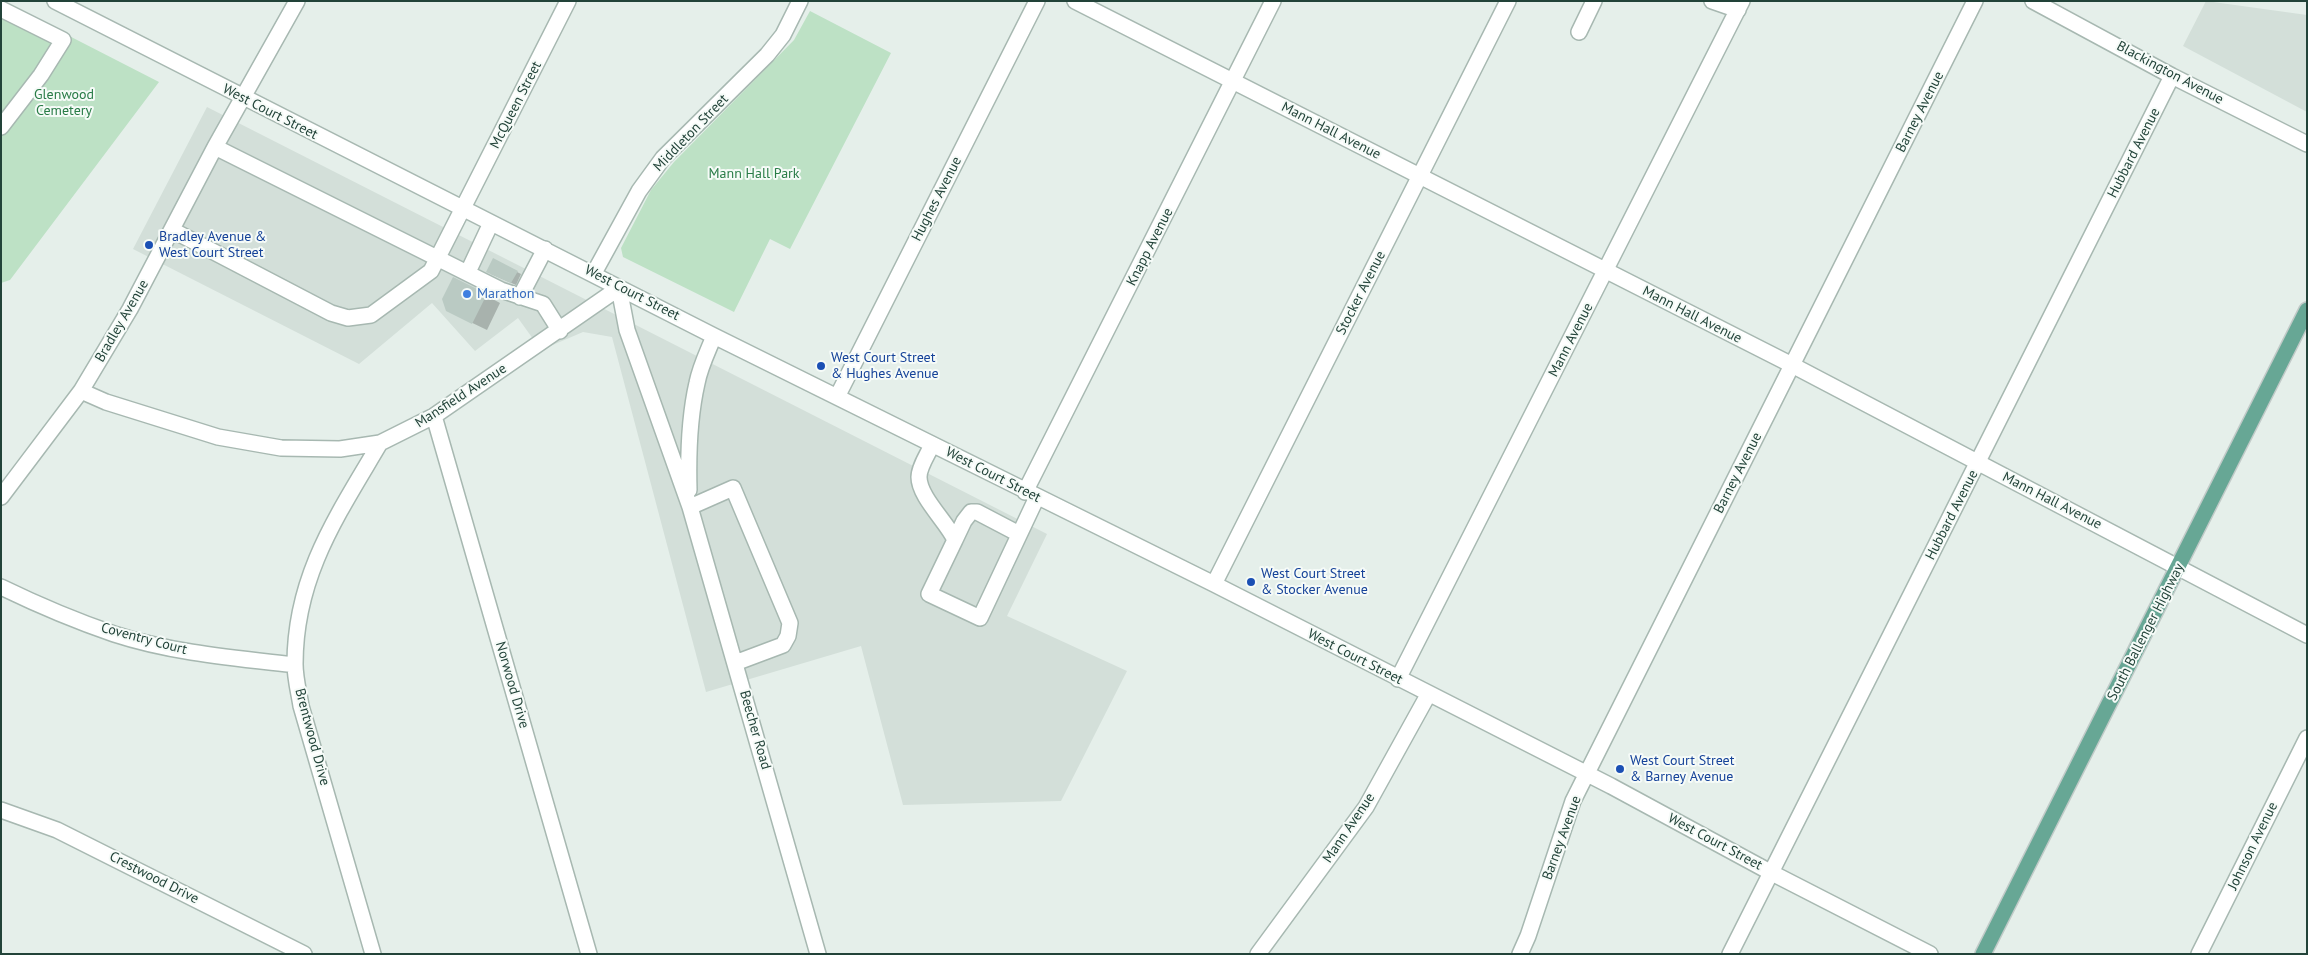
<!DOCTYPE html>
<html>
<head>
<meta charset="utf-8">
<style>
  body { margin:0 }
  #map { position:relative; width:2308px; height:955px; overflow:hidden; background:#e5efea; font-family:"PT Sans",sans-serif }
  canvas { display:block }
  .frame { position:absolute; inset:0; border:2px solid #224339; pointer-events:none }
</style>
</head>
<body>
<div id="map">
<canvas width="2308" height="955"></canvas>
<div class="frame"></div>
</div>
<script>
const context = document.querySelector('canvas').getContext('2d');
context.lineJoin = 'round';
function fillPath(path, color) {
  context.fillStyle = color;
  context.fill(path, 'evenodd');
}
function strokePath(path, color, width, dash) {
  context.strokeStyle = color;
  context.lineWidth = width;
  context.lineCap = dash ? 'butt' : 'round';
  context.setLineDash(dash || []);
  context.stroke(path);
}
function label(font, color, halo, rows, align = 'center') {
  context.font = font + ' "PT Sans",sans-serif';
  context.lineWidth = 4;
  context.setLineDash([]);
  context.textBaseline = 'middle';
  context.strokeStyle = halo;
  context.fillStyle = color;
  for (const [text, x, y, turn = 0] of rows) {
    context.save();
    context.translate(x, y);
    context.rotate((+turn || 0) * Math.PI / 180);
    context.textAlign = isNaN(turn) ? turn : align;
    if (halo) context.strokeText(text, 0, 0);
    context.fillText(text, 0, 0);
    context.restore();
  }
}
const built = new Path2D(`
  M 2206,1 L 2307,15 L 2307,112 L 2183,46 Z
  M 207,107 L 1047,534 L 1007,616 L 1127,671 L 1061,801 L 903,805 L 861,646 L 706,692 L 612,337 L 583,332 L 541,350 L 518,318 L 475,351 L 432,303 L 359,364 L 133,249 Z`);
const green = new Path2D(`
  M 1,1 L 159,82 L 10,280 L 1,283 Z
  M 810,11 L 891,53 L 790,249 L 770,239 L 734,312 L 623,257 L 621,248 L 651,190 L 674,162 L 794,40 Z`);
const shadow = new Path2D(`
  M 493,260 L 521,274 L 516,285 L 491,274 Z
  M 454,278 L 500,303 L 487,330 L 462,318 Z`);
const building = new Path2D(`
  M 493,258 L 518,271 L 511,283 L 486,272 Z
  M 453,277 L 487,294 L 472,324 L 446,311 L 442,299 Z`);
const minor = new Path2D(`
  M 55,1 L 714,336 L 1214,584 L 1611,786 L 1770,872 L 1930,954
  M 1075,1 L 1792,365 L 2307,635
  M 1712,1 L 1738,10
  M 2033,1 L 2172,76 L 2307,144
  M 1,9 L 63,40 L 41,75 L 1,127
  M 1579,32 L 1594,1
  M 215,147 L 501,290 L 543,304 L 560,331
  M 172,230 L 331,313 L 348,318 L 371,315 L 431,271 L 568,1
  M 468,272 L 491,223
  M 594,273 L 639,191 L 663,158 L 767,55 L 783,35 L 800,1
  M 520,297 L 545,249
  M 81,391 L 106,402 L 218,437 L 281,448 L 340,449 L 380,443 L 434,416 L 619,288 L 627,330 L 690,507 L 818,954
  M 837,397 L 1037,1
  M 434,416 L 589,954
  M 932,445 C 928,454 919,467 919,477 C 919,497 947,522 955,540 L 929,594 L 980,618 L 1037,497
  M 689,490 C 688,454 689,418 697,383 C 700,367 708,351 714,336
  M 1025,492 L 1273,1
  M 1,497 L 81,391 L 130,309 L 215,147 L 297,1
  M 690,507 L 733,488 L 790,623 L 788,636 L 783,645 L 735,663
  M 955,540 L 964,521 L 971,512 L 977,512 L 1019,534
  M 1214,584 L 1508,1
  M 1,587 C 38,605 76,621 114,634 C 172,653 234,658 295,665
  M 1398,679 L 1742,1
  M 1,810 L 57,830 L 304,954
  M 373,954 L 301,706 C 299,693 295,678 295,664 C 295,576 337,516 380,443
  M 1258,954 L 1366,807 L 1428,695
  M 1520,954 L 1528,936 L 1573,801 L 1975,1
  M 1730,954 L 2172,76
  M 2199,954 L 2307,738`);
const major = new Path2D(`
  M 1983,954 L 2307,310`);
const markers = [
  [149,245,5,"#1a4fb4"],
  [467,294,5,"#3f7fe0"],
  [821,366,5,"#1a4fb4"],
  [1251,582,5,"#1a4fb4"],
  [1620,769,5,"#1a4fb4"]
];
const streetNames = [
  ["Blackington Avenue",2170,73,28],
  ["McQueen Street",516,105,-63],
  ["West Court Street",270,112,27],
  ["Barney Avenue",1920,112,-63],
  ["Mann Hall Avenue",1331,131,27],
  ["Middleton Street",691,133,-46],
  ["Hubbard Avenue",2134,153,-63],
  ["Hughes Avenue",937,199,-63],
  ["Knapp Avenue",1150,247,-63],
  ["West Court Street",632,293,27],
  ["Stocker Avenue",1361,293,-63],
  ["Mann Hall Avenue",1692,315,27],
  ["Bradley Avenue",122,321,-60],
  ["Mann Avenue",1571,340,-63],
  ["Mansfield Avenue",461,396,-33],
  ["Barney Avenue",1738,473,-63],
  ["West Court Street",993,475,27],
  ["Mann Hall Avenue",2052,501,27],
  ["Hubbard Avenue",1952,515,-63],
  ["South Ballenger Highway",2146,632,-63],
  ["Coventry Court",144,639,15],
  ["West Court Street",1355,657,27],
  ["Norwood Drive",512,685,74],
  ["Beecher Road",755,730,74],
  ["Brentwood Drive",312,737,75],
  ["Mann Avenue",1349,828,-56],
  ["Barney Avenue",1562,838,-70],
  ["West Court Street",1715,842,28],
  ["Johnson Avenue",2253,846,-64],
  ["Crestwood Drive",154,878,27]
];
const parkNames = [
  ["Glenwood",64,95],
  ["Cemetery",64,111],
  ["Mann Hall Park",754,174]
];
const transitNames = [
  ["Bradley Avenue &",159,237],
  ["West Court Street",159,253],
  ["West Court Street",831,358],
  ["& Hughes Avenue",831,374],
  ["West Court Street",1261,574],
  ["& Stocker Avenue",1261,590],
  ["West Court Street",1630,761],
  ["& Barney Avenue",1630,777]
];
const shopNames = [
  ["Marathon",477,294]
];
fillPath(built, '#d3dfd9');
fillPath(green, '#bde1c5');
fillPath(shadow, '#0003');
fillPath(building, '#bacac3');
strokePath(minor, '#a7b8b1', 18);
strokePath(major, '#c1cac8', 18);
strokePath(minor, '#fff', 15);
strokePath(major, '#67a795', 15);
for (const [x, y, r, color] of markers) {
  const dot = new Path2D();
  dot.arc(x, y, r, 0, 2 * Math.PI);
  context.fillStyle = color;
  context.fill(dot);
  strokePath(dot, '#f6fbf8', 2);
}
label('14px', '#224339', '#f6fbf8', streetNames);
label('14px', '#297c47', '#f6fbf8', parkNames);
label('14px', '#164399', '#f6fbf8', transitNames, 'left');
label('14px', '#366cbe', '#f6fbf8', shopNames, 'left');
</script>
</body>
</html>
